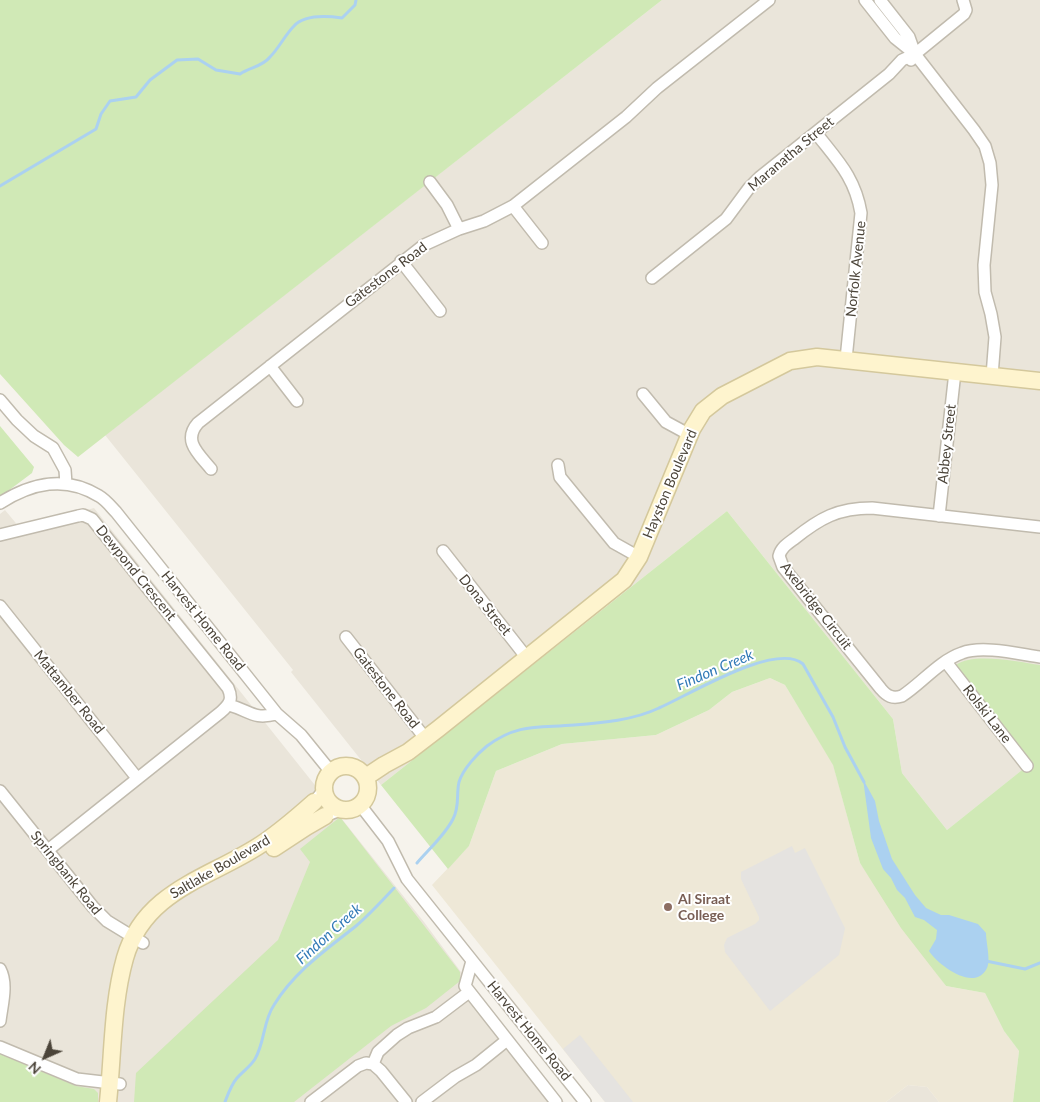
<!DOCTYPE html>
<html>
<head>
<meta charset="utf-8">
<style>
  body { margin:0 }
  #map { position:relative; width:1040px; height:1102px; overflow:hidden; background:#f6f3ec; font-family:Lato,sans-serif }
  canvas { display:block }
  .north { position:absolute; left:20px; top:1032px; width:50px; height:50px; -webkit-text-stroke:4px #fff; paint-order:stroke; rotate:224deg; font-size:14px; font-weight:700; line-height:20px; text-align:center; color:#4b4439 }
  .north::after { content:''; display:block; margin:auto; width:18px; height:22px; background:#4b4439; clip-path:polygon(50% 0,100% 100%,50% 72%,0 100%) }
</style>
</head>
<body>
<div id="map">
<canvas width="1040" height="1102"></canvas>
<div class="north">N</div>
</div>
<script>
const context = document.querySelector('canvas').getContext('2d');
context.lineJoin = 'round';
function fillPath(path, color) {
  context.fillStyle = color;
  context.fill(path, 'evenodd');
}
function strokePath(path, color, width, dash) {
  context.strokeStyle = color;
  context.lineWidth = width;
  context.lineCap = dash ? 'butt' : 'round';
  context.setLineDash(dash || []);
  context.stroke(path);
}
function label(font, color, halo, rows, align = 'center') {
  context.font = font + ' Lato,sans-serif';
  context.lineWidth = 4;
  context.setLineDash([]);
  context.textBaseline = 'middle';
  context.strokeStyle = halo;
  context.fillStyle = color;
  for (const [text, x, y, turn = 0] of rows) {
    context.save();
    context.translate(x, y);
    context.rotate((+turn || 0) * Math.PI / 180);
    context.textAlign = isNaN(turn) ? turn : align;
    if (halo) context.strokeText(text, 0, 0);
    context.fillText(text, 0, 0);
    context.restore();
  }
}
const residential = new Path2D(`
  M 662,0 L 1040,0 L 1040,771 L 1032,762 L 947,830 L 902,773 L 893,719 L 727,511 L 381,785 L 291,672 L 293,670 L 105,435 Z
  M 94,508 L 424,922 L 461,972 L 564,1102 L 0,1102 L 0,514 L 5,510 L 20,528 Z
  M 908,1085 L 927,1087 L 939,1102 L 886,1102 Z`);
const education = new Path2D(`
  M 770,678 L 785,685 L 833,764 L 860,863 L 946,986 L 985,993 L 1004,1031 L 1019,1051 L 1013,1102 L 939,1102 L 927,1087 L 908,1085 L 886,1102 L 605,1102 L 432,885 L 469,846 L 496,771 L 562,744 L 656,735 L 709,710 L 732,692 Z`);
const green = new Path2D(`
  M 0,0 L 662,0 L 78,457 L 64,445 L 0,374 Z
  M 0,426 L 34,467 L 32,473 L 0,497 Z
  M 727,511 L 893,719 L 902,773 L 947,830 L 1032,762 L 956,665 C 973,652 1019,662 1040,665 L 1040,1102 L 1013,1102 L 1019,1051 L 1004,1031 L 985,993 L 946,986 L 901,928 L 860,863 L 833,765 L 785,685 L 770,678 L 732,692 L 709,710 L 656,735 L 562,744 L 496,771 L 469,846 L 448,869 L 381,785 Z
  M 340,817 L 460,972 L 460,981 L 426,1008 L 391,1026 L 294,1102 L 134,1102 L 136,1073 L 278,940 L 310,862 L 300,849 Z
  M 0,1054 L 76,1086 L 94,1089 L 98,1093 L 98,1102 L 0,1102 Z`);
const parking = new Path2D(`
  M 792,846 L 795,853 L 805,848 L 845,928 L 839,955 L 770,1011 L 725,952 L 724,945 L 727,938 L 755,924 L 759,920 L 759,917 L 741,879 L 741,872 Z
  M 580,1035 L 633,1102 L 605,1102 L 563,1049 Z`);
const water = new Path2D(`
  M 863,779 L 875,801 L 879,821 L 892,859 L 915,895 L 926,908 L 941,915 L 949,915 L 978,924 L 986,933 C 986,942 991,961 987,968 C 975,993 938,965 929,951 L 936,939 L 937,930 L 924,920 L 915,917 L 905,898 L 897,890 L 891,878 L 883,869 L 871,838 Z`);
const stream = new Path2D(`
  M 0,186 L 96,129 L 101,114 L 110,101 L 136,97 L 150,80 L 177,60 L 198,59 L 216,70 L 240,74 C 250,67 262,67 270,57 C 279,48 285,35 294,26 C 305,14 328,16 342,18 L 355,5 L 356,0
  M 417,863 C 429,849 445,835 453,819 C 460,806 456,795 459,782 C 463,769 477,754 487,746 C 518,723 539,728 574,725 C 602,723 634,720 659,708 C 689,695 776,641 803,664 L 833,717 L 845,747 L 864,782
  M 986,961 L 1025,969 L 1040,963
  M 225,1102 C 228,1094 231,1085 237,1078 C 243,1071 250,1067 255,1059 C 265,1042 263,1021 274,1005 C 294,972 327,949 356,926 C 370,914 382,901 394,888`);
const street = new Path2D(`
  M 865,0 L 895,38 L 915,54 L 974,130 L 985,146 L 990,163 L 992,185 L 984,265 L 985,292 L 991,314 L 995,337 L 992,376
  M 880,0 L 909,37 L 915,54
  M 911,60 L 915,54 L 964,14 L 966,10 L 963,0
  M 816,133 C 837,160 855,177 861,213 L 846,359
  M 430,182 L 447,205 L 459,229
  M 513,206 L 542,243
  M 401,261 L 440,311
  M 652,278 L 726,219 L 749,188 L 760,177 L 889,74 L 902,60 L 915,54
  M 270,366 L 297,401
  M 643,394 L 666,422 L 690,435
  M 0,400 L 17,420 L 34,436 L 53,448 L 65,470 L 66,484
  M 558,465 L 560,477 L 614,543 L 639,557
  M 211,469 C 199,454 182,441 198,423 L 424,245 L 459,229 L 484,221 L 513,206 L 626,117 L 657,88 L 769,0
  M 0,503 C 32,483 65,475 99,496 C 106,500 111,507 116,512 L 277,714 L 301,735 L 331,772
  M 939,516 L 955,372
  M 1040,527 L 872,508 C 838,508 820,518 794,539 C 787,544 781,548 779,556 L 783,567 L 881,689 C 887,696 892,699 902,696 C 922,683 939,661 962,653 C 982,645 1019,654 1040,657
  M 0,535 L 78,516 L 83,515 L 92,519 L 228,688 C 233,699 230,704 221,712 L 48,850
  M 443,551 L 527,658
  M 0,606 L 137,778
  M 346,637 L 425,738
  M 946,662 L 1027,766
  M 229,705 C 251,711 252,720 277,714
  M 0,791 L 93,907 L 107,921 L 143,943
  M 314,802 L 324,790
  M 361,806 L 388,841 L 407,879 L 585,1102
  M 325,816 L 340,810
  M 472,961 L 465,986 L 556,1102
  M 0,969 C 8,984 2,1004 0,1021
  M 0,1047 L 77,1079 L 120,1084
  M 373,1064 L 381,1071 L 406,1102
  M 311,1102 L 358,1066 L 366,1063 L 373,1064 L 378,1052 L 397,1035 L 408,1028 L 436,1017 L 469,992
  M 422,1102 L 455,1077 L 476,1065 L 507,1040`);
const secondary = new Path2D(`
  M324 788a22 22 0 1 1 44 0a22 22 0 1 1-44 0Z
  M 366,777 L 384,765 L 408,752 L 438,729 L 624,580 L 639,557 L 692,429 L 703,411 L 722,396 L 790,361 L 817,357 L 1040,381
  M 274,848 L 306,827 L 325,816
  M 108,1102 C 113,1055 112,1004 125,958 C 144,892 206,879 257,847 C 278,834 296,818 314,802`);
const markers = [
  [668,907,5,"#8d6e63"]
];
const streetNames = [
  ["Maranatha Street",791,154,-40],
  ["Norfolk Avenue",856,269,-84],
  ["Gatestone Road",386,275,-37],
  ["Abbey Street",947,444,-84],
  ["Hayston Boulevard",670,484,-67],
  ["Dewpond Crescent",136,573,51],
  ["Dona Street",485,605,51],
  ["Axebridge Circuit",816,606,52],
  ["Harvest Home Road",203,621,51],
  ["Gatestone Road",386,688,52],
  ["Mattamber Road",69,692,51],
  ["Rolski Lane",987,714,52],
  ["Saltlake Boulevard",220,867,-30],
  ["Springbank Road",66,873,51],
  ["Harvest Home Road",529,1031,51]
];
const educationNames = [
  ["Al Siraat",678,899],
  ["College",678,915]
];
const waterNames = [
  ["Findon Creek",715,670,-23],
  ["Findon Creek",329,934,-42]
];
fillPath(residential, '#eae5da');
fillPath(education, '#eee8d7');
fillPath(green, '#d0e9b6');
fillPath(parking, '#e5e3e0');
fillPath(water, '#abd1f0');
strokePath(stream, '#abd1f0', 3);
strokePath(street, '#c1bbae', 14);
strokePath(secondary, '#d4c89c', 19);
strokePath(street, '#fff', 11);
strokePath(secondary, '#fef4ce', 16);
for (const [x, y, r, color] of markers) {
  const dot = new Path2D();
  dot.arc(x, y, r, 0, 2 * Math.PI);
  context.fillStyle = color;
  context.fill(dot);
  strokePath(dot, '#fff', 2);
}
label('14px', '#4b4439', '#fff', streetNames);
label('bold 14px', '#785e54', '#fff', educationNames, 'left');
label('italic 15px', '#327ab7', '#fff', waterNames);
</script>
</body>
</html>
